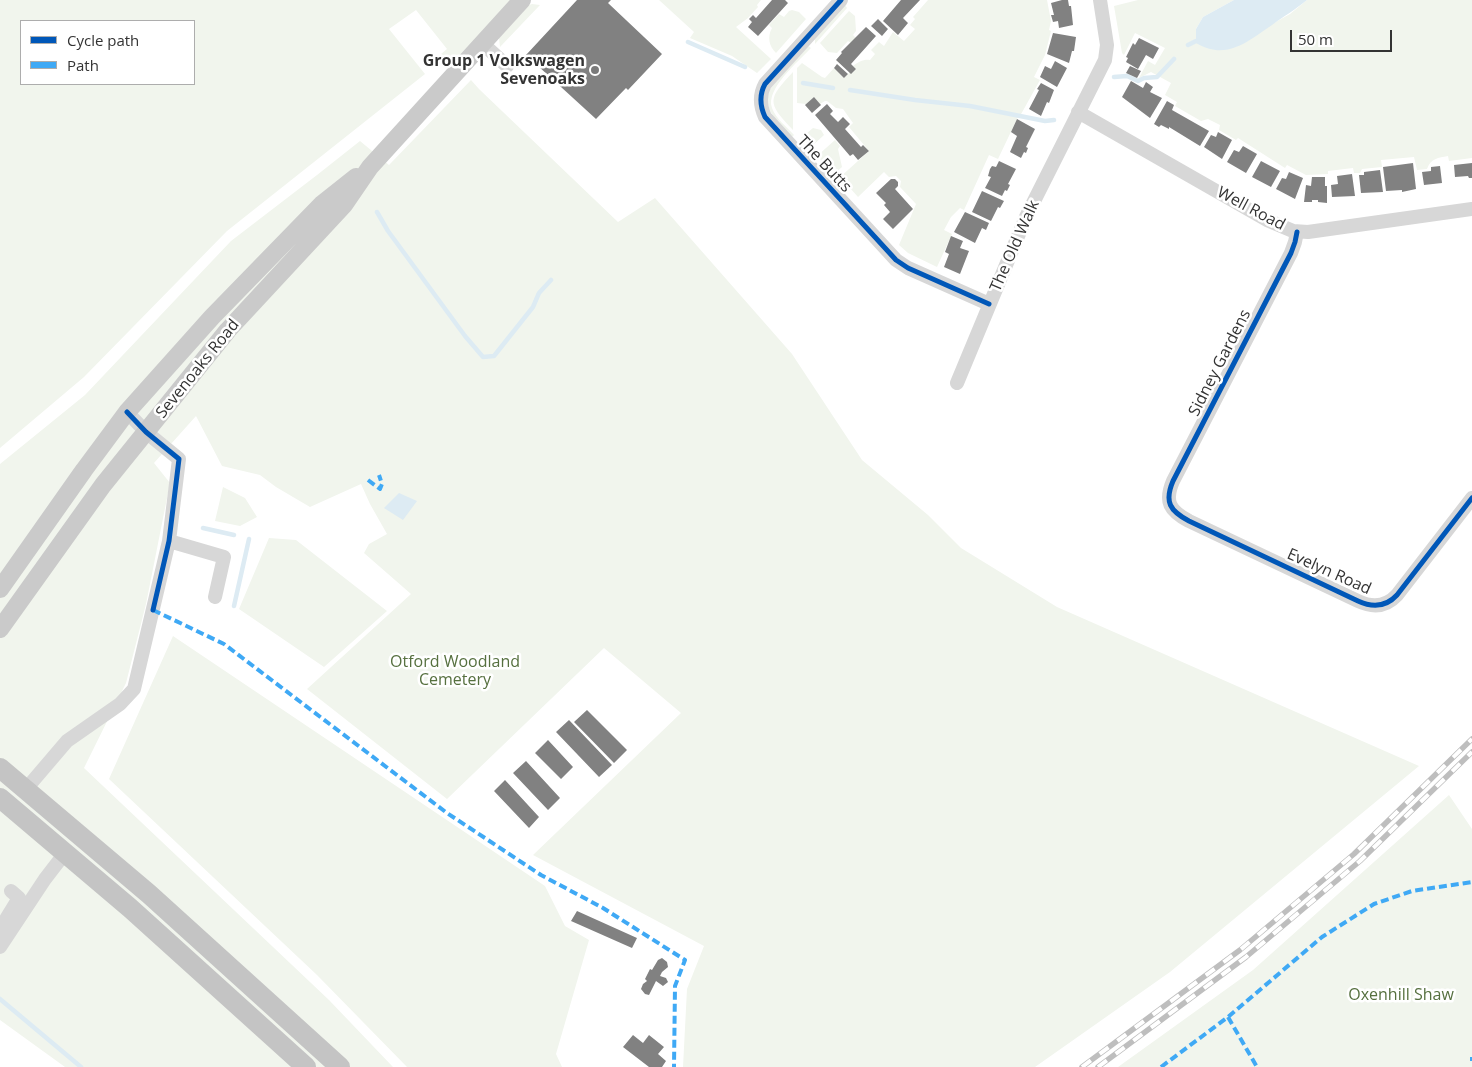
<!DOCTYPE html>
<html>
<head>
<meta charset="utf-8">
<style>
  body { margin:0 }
  #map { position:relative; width:1472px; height:1067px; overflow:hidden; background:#fff; font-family:"Open Sans",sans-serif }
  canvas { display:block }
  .legend { position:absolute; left:20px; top:20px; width:175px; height:65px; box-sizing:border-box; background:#fff; border:1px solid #adadad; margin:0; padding:6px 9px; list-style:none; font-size:15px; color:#333 }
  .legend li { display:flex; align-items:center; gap:10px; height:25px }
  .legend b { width:25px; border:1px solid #adadad }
  .scale { position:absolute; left:1290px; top:30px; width:102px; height:22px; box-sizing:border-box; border:2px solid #333; border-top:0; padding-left:6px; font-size:15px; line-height:18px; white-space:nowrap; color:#333; -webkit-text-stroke:4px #fff; paint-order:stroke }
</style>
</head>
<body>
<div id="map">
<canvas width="1472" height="1067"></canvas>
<ul class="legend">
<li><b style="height:6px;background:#0057b8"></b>Cycle path</li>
<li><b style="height:6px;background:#3fa9f5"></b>Path</li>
</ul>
<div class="scale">50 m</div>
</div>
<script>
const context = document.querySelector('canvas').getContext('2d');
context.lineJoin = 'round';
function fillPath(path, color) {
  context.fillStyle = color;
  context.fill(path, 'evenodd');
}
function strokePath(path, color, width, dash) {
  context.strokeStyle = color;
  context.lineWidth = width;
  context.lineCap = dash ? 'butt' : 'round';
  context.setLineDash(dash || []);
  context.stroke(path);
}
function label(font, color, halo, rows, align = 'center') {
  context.font = font + ' "Open Sans",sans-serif';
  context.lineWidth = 5;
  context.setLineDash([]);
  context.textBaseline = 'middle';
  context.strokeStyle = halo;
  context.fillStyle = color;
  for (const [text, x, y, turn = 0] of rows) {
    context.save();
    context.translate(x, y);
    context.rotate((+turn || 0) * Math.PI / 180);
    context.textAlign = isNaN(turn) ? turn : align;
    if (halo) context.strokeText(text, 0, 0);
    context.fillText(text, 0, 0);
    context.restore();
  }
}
const green = new Path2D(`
  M 0,0 L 512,0 L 457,59 L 453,60 L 441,54 L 447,49 L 416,10 L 389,29 L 425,74 L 227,231 L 84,377 L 0,448 ZM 21,21 L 194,21 L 194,84 L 21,84 Z
  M 659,0 L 761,0 L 757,5 L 758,7 L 748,18 L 736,27 L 771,59 L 757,73 L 732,56 L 690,38 L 694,32 Z
  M 928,0 L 1047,0 L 1051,21 L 1049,30 L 1051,31 L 1045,55 L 1034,77 L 1040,80 L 1020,116 L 1018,116 L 1017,119 L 998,159 L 989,155 L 964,210 L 960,208 L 951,217 L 944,230 L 952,234 L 937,267 L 908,253 L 899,245 L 916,204 L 900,187 L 901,181 L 896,176 L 889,177 L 884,172 L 858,197 L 842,179 L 840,181 L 838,179 L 869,151 L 849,127 L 853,123 L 843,109 L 836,108 L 827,101 L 825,101 L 820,104 L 814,97 L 806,104 L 797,103 L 797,68 L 802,63 L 822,77 L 825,78 L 834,68 L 844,78 L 850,72 L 852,73 L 856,69 L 853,66 C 858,62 864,59 870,60 L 875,54 L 871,50 L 879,42 L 884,46 L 893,32 L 904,41 L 915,29 L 910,25 L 915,19 L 913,17 Z
  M 1138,0 L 1234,0 L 1203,17 L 1196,29 L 1196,43 L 1272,24 L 1290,14 L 1307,0 L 1472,0 L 1472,158 L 1449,161 L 1448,156 C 1438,158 1431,158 1427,169 L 1417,170 L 1414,157 L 1381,160 L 1382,167 L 1362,169 L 1360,173 L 1354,173 L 1353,168 L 1328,171 L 1328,174 L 1306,175 L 1287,165 L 1285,168 L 1238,138 L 1236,140 L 1219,130 L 1220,125 L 1208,119 L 1201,121 L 1175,106 L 1177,102 L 1165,95 L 1171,83 L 1151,72 L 1139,78 L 1148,61 L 1155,65 L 1165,48 L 1135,33 L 1124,55 L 1122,53 L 1114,6 Z
  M 532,4 L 540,5 L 500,47 L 499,38 L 529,5 Z
  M 845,5 L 847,8 L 815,44 L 815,39 Z
  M 792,10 L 799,12 L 806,19 L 776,53 C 769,46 767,37 772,28 L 769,25 L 779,14 L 784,17 L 789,11 Z
  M 849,11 L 855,16 L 856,31 L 853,35 L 856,38 L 851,43 L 848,41 L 837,53 L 828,52 L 820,43 Z
  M 808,46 L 811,48 C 799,61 765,89 772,108 C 776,119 787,127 794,135 L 792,137 C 778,121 762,111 770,89 Z
  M 793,72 L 793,130 C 766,102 768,99 793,72 Z
  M 471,80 L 479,89 L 618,222 L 655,198 L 792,354 L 862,460 L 928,515 L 961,548 L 1057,607 L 1419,766 L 1170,972 L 1035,1067 L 683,1067 L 687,989 L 704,946 L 533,855 L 681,713 L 604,648 L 447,799 L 307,689 L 411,594 L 364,553 L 369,544 L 387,534 L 370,504 L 361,484 L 310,507 L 276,487 L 260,475 L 222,466 L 196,416 L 154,463 L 170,483 L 146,604 L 126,683 L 84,768 L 329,1000 L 393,1067 L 65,1067 L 0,1020 L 0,464 L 85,395 L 231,241 L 317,175 L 360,141 L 389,165 Z
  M 813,128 L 821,130 L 824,135 L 810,148 L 801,138 Z
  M 835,140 L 840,146 L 838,149 L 842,167 L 834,174 L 817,156 Z
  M 223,487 L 245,498 L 257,517 L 240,526 L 215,521 Z
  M 269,538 L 296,540 L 387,611 L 324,667 L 239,609 Z
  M 173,636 L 545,886 L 565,926 L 589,940 L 556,1054 L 562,1067 L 407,1067 L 317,975 L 109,779 Z
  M 1449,795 L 1472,829 L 1472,1067 L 1118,1067 L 1253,970 Z`);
const water = new Path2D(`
  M 1234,0 L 1307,0 C 1295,10 1284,16 1272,25 C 1247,42 1226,61 1196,43 L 1196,29 L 1203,17 Z
  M 399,493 L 417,501 L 403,520 L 384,508 Z`);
const stream = new Path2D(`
  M 688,42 L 745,67
  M 1188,45 L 1196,41
  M 1114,77 L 1127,76 L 1138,81 L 1144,78 L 1157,77 L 1174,59
  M 803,83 L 833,88
  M 850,90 L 915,100 L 970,106 L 1045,121 L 1054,120
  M 377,212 L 388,231 L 465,336 L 483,357 L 494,356 L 533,307 L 539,293 L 551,280
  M 203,528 L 234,535
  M 234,606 L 249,539
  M 0,999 L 81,1067`);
const building = new Path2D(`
  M 577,0 L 611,0 L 608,3 L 662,54 L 628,90 L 626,88 L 596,119 L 526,55 Z
  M 772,0 L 785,0 L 788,3 L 758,36 L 748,27 L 752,22 L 749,19 L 753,15 L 756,18 Z
  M 901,0 L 920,0 L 903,18 L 908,23 L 898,35 L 883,21 Z
  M 1062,0 L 1068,0 L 1069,6 L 1071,6 L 1073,25 L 1059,28 L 1058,21 L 1053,22 L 1051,15 L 1054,15 L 1051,3 Z
  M 878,19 L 888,29 L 882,36 L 871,26 Z
  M 866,27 L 876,36 L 851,64 L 856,69 L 851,74 L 836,60 L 842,53 L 841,52 Z
  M 1053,33 L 1076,37 L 1074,51 L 1072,51 L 1069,63 L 1047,54 Z
  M 1139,38 L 1159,48 L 1153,59 L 1146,55 L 1138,69 L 1126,62 L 1128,58 L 1126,57 L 1133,43 L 1135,45 Z
  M 1055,61 L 1067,68 L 1057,87 L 1040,77 L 1045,66 L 1051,69 Z
  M 837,64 L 848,74 L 844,78 L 834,68 Z
  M 1130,66 L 1141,71 L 1137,78 L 1126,73 Z
  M 1131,81 L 1143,88 L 1146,82 L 1153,87 L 1150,92 L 1162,98 L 1150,118 L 1122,97 Z
  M 1041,83 L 1054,90 L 1049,103 L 1047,102 L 1041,116 L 1029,109 L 1039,90 L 1037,89 Z
  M 814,97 L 821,105 L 812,113 L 805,105 Z
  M 1167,101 L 1174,105 L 1172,110 L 1209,131 L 1200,146 L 1169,127 L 1169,129 L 1161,125 L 1159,127 L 1154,124 Z
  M 827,104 L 833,111 L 830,114 L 838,122 L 843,117 L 850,124 L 845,129 L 861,147 L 863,145 L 869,151 L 858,160 L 853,154 L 850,156 L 815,115 Z
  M 1017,119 L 1035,129 L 1026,147 L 1028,148 L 1026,153 L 1024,152 L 1021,158 L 1010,152 L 1017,136 L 1011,132 Z
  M 1218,132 L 1232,140 L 1222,159 L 1204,147 L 1211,135 L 1216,137 Z
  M 1243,146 L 1257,154 L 1246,173 L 1227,162 L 1234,150 L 1239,152 Z
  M 999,161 L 1016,169 L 1008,184 L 1010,185 L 1007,191 L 1005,190 L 1002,196 L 985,188 L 991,177 L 988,176 L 990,169 L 992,166 L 996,167 Z
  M 1261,161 L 1280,171 L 1271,187 L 1252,177 Z
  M 1413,163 L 1416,189 L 1402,192 L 1402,190 L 1386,191 L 1383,167 Z
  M 1472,163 L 1472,178 L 1469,178 L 1468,176 L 1455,177 L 1454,165 Z
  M 1440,166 L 1442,183 L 1424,185 L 1422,172 L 1431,171 L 1431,167 Z
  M 1380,170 L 1383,192 L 1361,193 L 1359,175 L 1364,175 L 1364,172 Z
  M 1289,172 L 1303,178 L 1295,199 L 1276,189 L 1282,178 L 1286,179 Z
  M 1352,174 L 1355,196 L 1332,197 L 1331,185 L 1338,184 L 1337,176 Z
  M 1312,177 L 1325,177 L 1325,186 L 1327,186 L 1327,203 L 1318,202 L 1318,200 L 1312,200 L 1312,202 L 1304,202 L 1306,185 L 1311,186 Z
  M 891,179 L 895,179 L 898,182 L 898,186 L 895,189 L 913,209 L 893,229 L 883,219 L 890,212 L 884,205 L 886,203 L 876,193 Z
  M 982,191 L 1004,201 L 1000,208 L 998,207 L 991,221 L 972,212 Z
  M 965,212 L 989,223 L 986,230 L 982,228 L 975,243 L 954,232 Z
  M 951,236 L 963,241 L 960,248 L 969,251 L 960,274 L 944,267 L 949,254 L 945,252 Z
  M 587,710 L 627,750 L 614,763 L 574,722 Z
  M 569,720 L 612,765 L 599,777 L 556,732 Z
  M 548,740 L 573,767 L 561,779 L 535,753 Z
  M 526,761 L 560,798 L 548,810 L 513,773 Z
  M 505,780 L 539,817 L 529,828 L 494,791 Z
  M 577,911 L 637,938 L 632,948 L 571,921 Z
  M 662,958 L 667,962 L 668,967 L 662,972 L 660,976 L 666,978 L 668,982 L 663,986 L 656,981 L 649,995 L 645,994 L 641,989 L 643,984 L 647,981 L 645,979 L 650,969 L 652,970 L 658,960 Z
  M 633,1035 L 643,1043 L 649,1035 L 664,1047 L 658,1054 L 666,1061 L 662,1067 L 649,1067 L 623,1047 Z`);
const minor = new Path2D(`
  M 841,0 L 765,84 C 759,95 760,106 765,117 L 896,260 L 908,268 L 989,304
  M 482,43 L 507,66
  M 1078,112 L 1267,220 L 1293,231 L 1308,232 L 1472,209
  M 1297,232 L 1295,242 L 1291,253 L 1173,481 C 1164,502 1170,511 1189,521 L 1358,601 C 1373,608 1386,607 1397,595 L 1472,498
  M 957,383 L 1026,217 L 1105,60 L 1107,45 L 1100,0
  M 169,541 L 224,557 L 215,597
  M 26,789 L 67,741 L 120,704 L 134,689 L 169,541 L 179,459 L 146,432 L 127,412
  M 0,929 L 19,898 L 11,891
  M 0,947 L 45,879 L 65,853`);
const major = new Path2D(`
  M 0,589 L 84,470 L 127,412 L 212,317 L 322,204 L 356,177
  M 0,629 L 103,485 L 228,330 L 344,205 L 370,167 L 522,0`);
const highway = new Path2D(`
  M 0,768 L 149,894 L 340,1067
  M 0,798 L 130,908 L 306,1067`);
const rail = new Path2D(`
  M 1082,1067 L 1240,950 L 1354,854 L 1472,739
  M 1098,1067 L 1246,957 L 1360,861 L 1472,752`);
const quiet = new Path2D(`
  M 368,480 L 380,489 L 382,484 L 379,475
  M 153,610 L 224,644 L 447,813 L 541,875 L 603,908 L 685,960 L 675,986 L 674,1067
  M 1228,1017 L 1257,1067
  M 1472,1057 L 1472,1061
  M 1161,1067 L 1228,1017 L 1322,937 L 1374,904 L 1412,891 L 1472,882`);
const cycleway = new Path2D(`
  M 841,0 L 765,84 C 759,95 760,106 765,117 L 896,260 L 908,268 L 989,304
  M 1297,232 L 1295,242 L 1291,253 L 1173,481 C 1164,502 1170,511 1189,521 L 1358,601 C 1373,608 1386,607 1397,595 L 1472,498
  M 127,412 L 146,432 L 179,459 L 169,541 L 153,610`);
const markers = [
  [595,70,5,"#7a7a7a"]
];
const poiNames = [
  ["Group 1 Volkswagen",585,61],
  ["Sevenoaks",585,79]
];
const streetNames = [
  ["The Butts",824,164,47],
  ["Well Road",1251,209,28],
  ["The Old Walk",1015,246,-66],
  ["Sidney Gardens",1220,363,-63],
  ["Sevenoaks Road",198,369,-51],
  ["Evelyn Road",1329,572,24]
];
const parkNames = [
  ["Otford Woodland",455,662],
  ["Cemetery",455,680],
  ["Oxenhill Shaw",1401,995]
];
fillPath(green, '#f1f5ed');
fillPath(water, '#ddebf3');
strokePath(stream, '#ddebf3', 4.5);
fillPath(building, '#818181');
strokePath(minor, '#d7d7d7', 14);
strokePath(major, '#cacaca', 18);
strokePath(highway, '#c4c4c4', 20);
strokePath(rail, '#bebebe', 5.5);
strokePath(rail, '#fff', 4, [11]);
strokePath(quiet, '#3fa9f5', 4, [8, 4]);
strokePath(cycleway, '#0057b8', 5);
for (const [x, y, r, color] of markers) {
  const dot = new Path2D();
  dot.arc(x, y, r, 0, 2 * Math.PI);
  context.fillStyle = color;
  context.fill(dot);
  strokePath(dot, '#fff', 2);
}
label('bold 16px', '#333', '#fff', poiNames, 'right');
label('16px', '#333', '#fff', streetNames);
label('16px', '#56703f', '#fff', parkNames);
</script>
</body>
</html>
